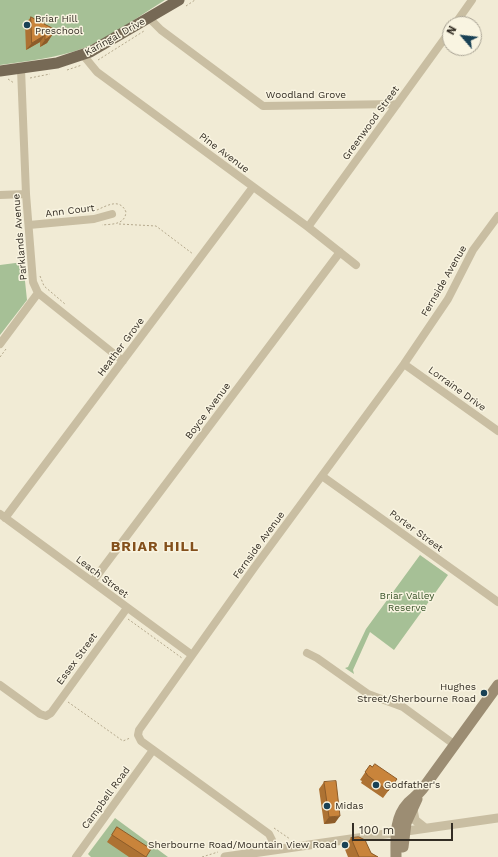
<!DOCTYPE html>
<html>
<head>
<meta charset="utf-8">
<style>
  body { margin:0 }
  #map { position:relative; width:498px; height:857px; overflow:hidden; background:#f1ebd5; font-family:"Work Sans",sans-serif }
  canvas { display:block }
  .north { position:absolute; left:442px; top:16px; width:40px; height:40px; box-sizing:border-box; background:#f9f4e1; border:1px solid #aaa495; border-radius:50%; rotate:298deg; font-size:11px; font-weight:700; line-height:16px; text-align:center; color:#332d24 }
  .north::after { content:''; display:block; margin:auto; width:14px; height:18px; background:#194155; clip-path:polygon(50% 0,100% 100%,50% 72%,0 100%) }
  .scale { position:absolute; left:352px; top:823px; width:101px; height:18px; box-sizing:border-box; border:2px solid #332d24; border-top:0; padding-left:5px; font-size:12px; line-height:14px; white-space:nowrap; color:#332d24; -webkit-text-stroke:3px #f9f4e1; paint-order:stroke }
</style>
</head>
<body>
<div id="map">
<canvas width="498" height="857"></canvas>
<div class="north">N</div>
<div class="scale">100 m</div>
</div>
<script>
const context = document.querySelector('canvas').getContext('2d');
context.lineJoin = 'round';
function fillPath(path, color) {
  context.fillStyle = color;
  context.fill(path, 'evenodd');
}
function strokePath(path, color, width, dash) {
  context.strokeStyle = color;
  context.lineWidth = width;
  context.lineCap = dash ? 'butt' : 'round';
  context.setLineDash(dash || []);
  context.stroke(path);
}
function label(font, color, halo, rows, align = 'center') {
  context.font = font + ' "Work Sans",sans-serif';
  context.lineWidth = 3;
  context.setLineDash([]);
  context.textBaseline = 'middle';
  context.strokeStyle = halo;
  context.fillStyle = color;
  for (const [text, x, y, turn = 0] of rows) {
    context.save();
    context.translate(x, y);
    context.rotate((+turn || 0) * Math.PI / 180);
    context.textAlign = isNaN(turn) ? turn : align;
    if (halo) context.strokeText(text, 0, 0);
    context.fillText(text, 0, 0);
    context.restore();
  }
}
const green = new Path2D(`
  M 0,0 L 165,0 C 139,16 113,36 84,48 C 57,58 28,61 0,65 Z
  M 23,262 L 27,300 L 0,335 L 0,265 Z
  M 420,555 L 448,575 L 394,650 L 370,632 L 353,670 L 354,674 L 345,668 L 348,667 L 366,629 Z
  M 115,818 L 168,857 L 91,857 L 88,854 Z`);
const path = new Path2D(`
  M 186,6 L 195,0
  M 53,29 L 66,27
  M 98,60 L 144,31
  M 67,70 L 82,65
  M 30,78 L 50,74
  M 8,79 L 14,83
  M 97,210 C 108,205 120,198 126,212 C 125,225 112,224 102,225
  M 119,224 L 156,226 L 193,254
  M 40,276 L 44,286 L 65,304
  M 0,357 L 6,349
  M 128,619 L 182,658
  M 68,702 L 123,741 L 130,738
  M 274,828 L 290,839
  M 202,857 L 218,852`);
const minor = new Path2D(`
  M 149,18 L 161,30 L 263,106 L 397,104
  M 455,24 L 472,0
  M 83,55 L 97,72 L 308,227 L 356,265
  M 21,69 L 26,194 L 33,282 L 38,293 L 123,361
  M 0,195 L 26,194
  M 29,225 L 94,219 L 112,214
  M 308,227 L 450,31
  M 0,344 L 38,293
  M 404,364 L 498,431
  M 322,476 L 498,602
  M 0,514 L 192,655
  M 5,518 L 253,187
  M 93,581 L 340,252
  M 307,653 L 317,658 L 368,694 L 403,707 L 455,745
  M 0,685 L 40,714 L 46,716 L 51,713 L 127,608
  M 272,850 L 272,840 L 269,834 L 141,741 L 138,735 L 139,730 L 254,568 L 404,364 L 448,299 L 473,250 L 498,216
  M 76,857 L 153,750`);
const tertiary = new Path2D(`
  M 413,809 L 415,820 L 425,828
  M 225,857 L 498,818`);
const secondary = new Path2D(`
  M 403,847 L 406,823 L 417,799
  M 396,857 C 396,838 394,818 408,803 C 414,797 419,794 424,787 L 498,685`);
const primary = new Path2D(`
  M 0,71 L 57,63 L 90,52 L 179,0`);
const wall = new Path2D(`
  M 31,17 L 54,29 L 52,32 L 52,35 L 47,43 L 40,47 L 40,42 L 26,50 L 25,24 Z
  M 370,765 L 397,779 L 383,798 L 361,783 L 362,781 L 360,780 Z
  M 324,782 L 335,823 L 324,824 L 319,789 Z
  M 117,827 L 146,857 L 129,857 L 107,842 Z
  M 351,838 L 371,853 L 378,857 L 348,857 L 344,847 Z`);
const shadedWall = new Path2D(`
  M 45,35 L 40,42 L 26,50 L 32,43 Z
  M 52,35 L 47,43 L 40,47 L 45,40 Z
  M 340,816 L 335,823 L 324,824 L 329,817 Z`);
const building = new Path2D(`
  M 31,17 L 40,22 L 44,19 L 44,24 L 54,29 L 52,30 L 52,35 L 45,40 L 45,35 L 32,43 Z
  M 375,764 L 397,779 L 388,791 L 367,775 L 367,774 L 365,772 L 370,765 L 372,767 Z
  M 336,781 L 340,816 L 329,817 L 324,782 Z
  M 117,827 L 151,849 L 146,857 L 112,835 Z
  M 359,837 L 365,840 L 371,853 L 378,857 L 359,857 L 351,838 Z`);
const markers = [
  [27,25,4,"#194155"],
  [484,693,4,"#194155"],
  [376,785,4,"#194155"],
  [327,806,4,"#194155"],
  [345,845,4,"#194155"]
];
const poiNames = [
  ["Briar Hill",35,19],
  ["Preschool",35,31],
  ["Hughes",476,687,"right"],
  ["Street/Sherbourne Road",476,699,"right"],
  ["Godfather's",384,785],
  ["Midas",335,806],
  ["Sherbourne Road/Mountain View Road",337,845,"right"]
];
const streetNames = [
  ["Karingal Drive",115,37,-29],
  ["Woodland Grove",306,95],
  ["Greenwood Street",371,123,-54],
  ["Pine Avenue",224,153,37],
  ["Ann Court",70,211,-7],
  ["Parklands Avenue",20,237,-95],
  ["Fernside Avenue",444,281,-60],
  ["Heather Grove",121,347,-53],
  ["Lorraine Drive",457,389,36],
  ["Boyce Avenue",208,411,-53],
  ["Porter Street",416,531,36],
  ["Fernside Avenue",259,545,-54],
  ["Leach Street",102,577,37],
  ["Essex Street",77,659,-54],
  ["Campbell Road",106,798,-54]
];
const parkNames = [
  ["Briar Valley",407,596],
  ["Reserve",407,608]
];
const districtNames = [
  ["BRIAR HILL",155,547]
];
fillPath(green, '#a6c096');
strokePath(path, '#b4a88c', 1, [2, 2]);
strokePath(minor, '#c9bea2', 8);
strokePath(tertiary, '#c9bea2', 9);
strokePath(secondary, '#9c8d73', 11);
strokePath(primary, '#766955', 11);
fillPath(wall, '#ad7233');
fillPath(shadedWall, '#8d5c29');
fillPath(building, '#c9843b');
strokePath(building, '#8d5c29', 1);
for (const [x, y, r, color] of markers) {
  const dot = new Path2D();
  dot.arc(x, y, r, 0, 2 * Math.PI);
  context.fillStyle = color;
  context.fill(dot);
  strokePath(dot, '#f9f4e1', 1.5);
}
label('10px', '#332d24', '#f9f4e1', poiNames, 'left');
label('10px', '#332d24', '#f9f4e1', streetNames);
label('10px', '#375228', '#f9f4e1', parkNames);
context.letterSpacing = '1px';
label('bold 14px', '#84501c', '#f9f4e1', districtNames);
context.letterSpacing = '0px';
</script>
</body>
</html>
